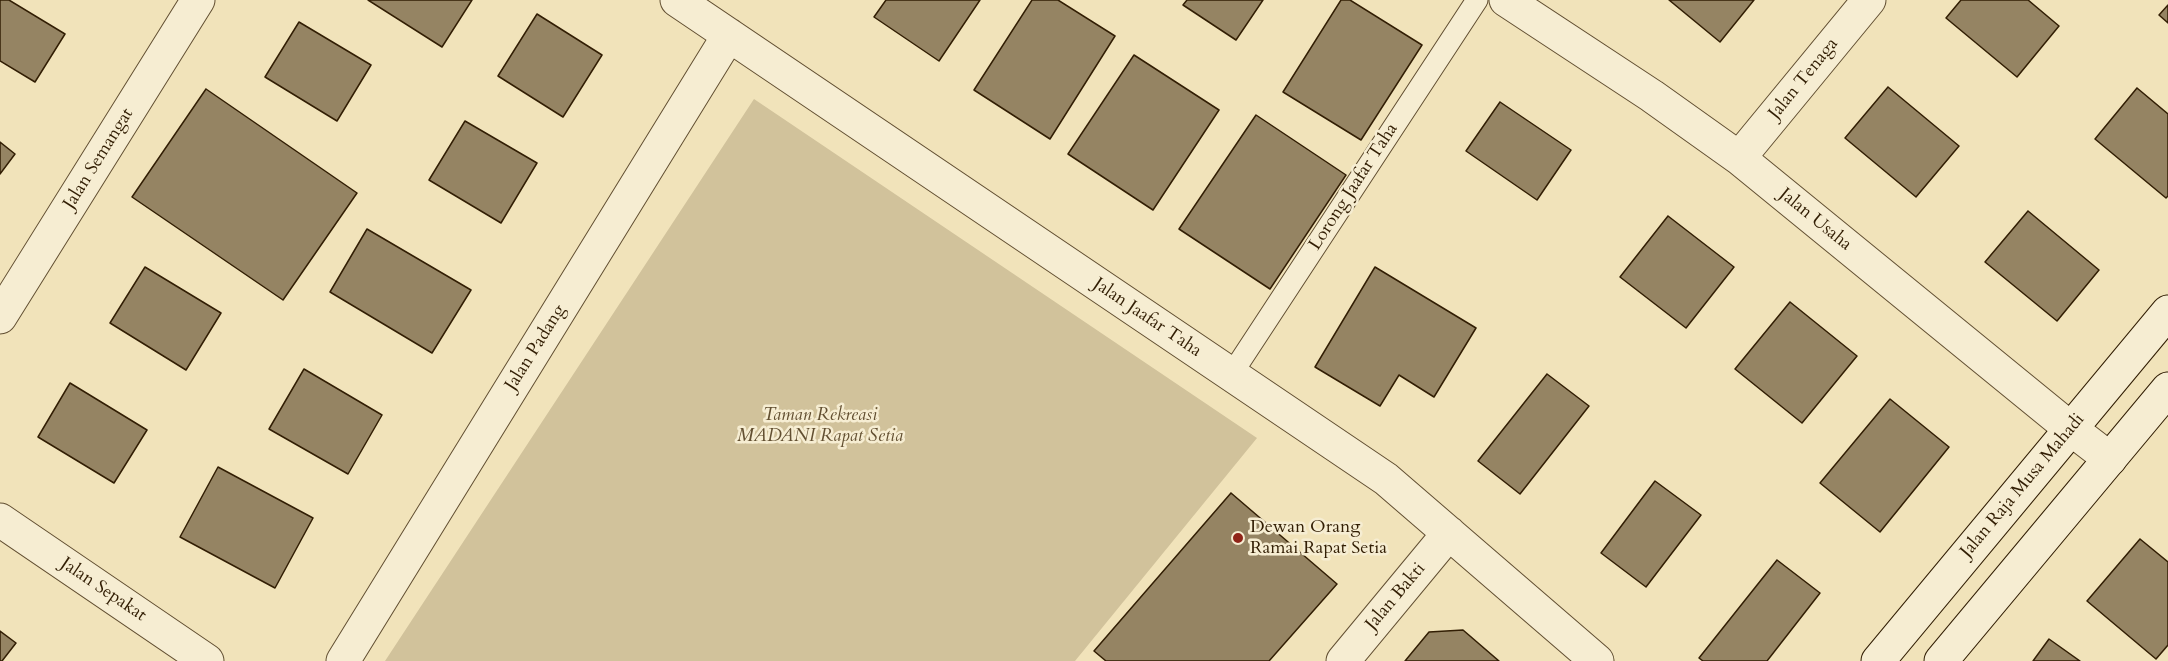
<!DOCTYPE html>
<html>
<head>
<meta charset="utf-8">
<style>
  body { margin:0 }
  canvas { display:block; background:#f1e3ba }
</style>
</head>
<body>
<canvas width="2168" height="661"></canvas>
<script>
const ctx = document.querySelector('canvas').getContext('2d');
ctx.lineJoin = 'round';
function paint(path, color) {
  ctx.fillStyle = color;
  ctx.fill(path, 'evenodd');
}
function toPath(rows) {
  const path = new Path2D();
  for (const r of rows) {
    path.moveTo(r[0], r[1]);
    for (let i = 2; i < r.length; i += 2) path.lineTo(r[i], r[i + 1]);
  }
  return path;
}
function stroke(path, color, width, dash) {
  ctx.strokeStyle = color;
  ctx.lineWidth = width;
  ctx.lineCap = dash ? 'butt' : 'round';
  ctx.setLineDash(dash || []);
  ctx.stroke(path);
}
function label(font, color, halo, rows, align = 'center') {
  ctx.font = font + ' Cardo,serif';
  ctx.lineWidth = 5;
  ctx.setLineDash([]);
  ctx.textBaseline = 'middle';
  ctx.strokeStyle = halo;
  ctx.fillStyle = color;
  for (const [text, x, y, turn = 0] of rows) {
    ctx.save();
    ctx.translate(x, y);
    ctx.rotate((+turn || 0) * Math.PI / 180);
    ctx.textAlign = isNaN(turn) ? turn : align;
    if (halo) ctx.strokeText(text, 0, 0);
    ctx.fillText(text, 0, 0);
    ctx.restore();
  }
}
const green = toPath([
  [754,99,1257,438,1075,661,385,661]
]);
const building = toPath([
  [0,0,9,0,65,34,35,82,0,61,0,0],
  [368,0,472,0,442,47,368,0],
  [886,0,980,0,939,61,874,17,886,0],
  [1032,0,1058,0,1115,36,1050,139,974,90,1032,0],
  [1187,0,1263,0,1236,40,1183,5,1187,0],
  [1341,0,1350,0,1422,45,1361,140,1283,92,1341,0],
  [1669,0,1754,0,1720,42,1669,0],
  [1961,0,2028,0,2059,26,2017,77,1946,18,1961,0],
  [2168,5,2168,23,2159,15,2168,5],
  [537,14,602,55,563,117,498,76,537,14],
  [299,22,371,65,337,121,265,77,299,22],
  [1134,55,1219,110,1153,210,1068,154,1134,55],
  [1888,87,1959,146,1916,197,1845,138,1888,87],
  [2137,88,2168,114,2168,196,2166,198,2095,139,2137,88],
  [206,89,357,193,283,300,132,197,206,89],
  [1500,102,1571,150,1537,200,1466,151,1500,102],
  [1256,115,1346,175,1270,289,1179,229,1256,115],
  [465,121,537,163,501,223,429,180,465,121],
  [0,142,15,154,0,174,0,142],
  [2028,211,2099,270,2057,321,1985,262,2028,211],
  [1668,216,1734,267,1686,328,1620,277,1668,216],
  [367,229,471,290,432,353,330,292,367,229],
  [145,267,221,313,186,370,110,323,145,267],
  [1375,267,1476,328,1434,397,1399,375,1380,406,1315,367,1375,267],
  [1790,302,1857,356,1802,423,1735,369,1790,302],
  [304,369,382,415,348,474,269,429,304,369],
  [1547,374,1589,406,1520,494,1478,461,1547,374],
  [70,383,147,430,114,483,38,437,70,383],
  [1890,399,1949,447,1880,532,1820,483,1890,399],
  [218,467,313,518,275,588,180,537,218,467],
  [1655,481,1701,515,1646,587,1601,553,1655,481],
  [1231,493,1337,584,1269,661,1106,661,1094,651,1231,493],
  [2140,539,2168,562,2168,645,2156,659,2087,601,2140,539],
  [1777,560,1820,593,1767,661,1703,661,1699,658,1777,560],
  [1463,630,1499,661,1405,661,1429,632,1463,630],
  [0,631,16,643,2,661,0,661,0,631],
  [2049,639,2080,661,2033,661,2049,639]
]);
const lane = toPath([
  [1231,375,1477,0]
]);
const street = toPath([
  [677,0,1386,479,1597,661],
  [1506,0,1652,96,1739,158,2071,429,2110,459],
  [1739,158,1869,0],
  [0,317,198,0],
  [0,520,207,661],
  [343,661,729,35],
  [1343,661,1449,533]
]);
const secondary = toPath([
  [1878,661,2168,312],
  [1941,661,2168,389]
]);
const markers = [
  [1238,538,6,"#8f2418"]
];
const streetNames = [
  ["Jalan Tenaga",1804,79,-51],
  ["Jalan Semangat",99,159,-58],
  ["Lorong Jaafar Taha",1354,187,-57],
  ["Jalan Usaha",1815,220,39],
  ["Jalan Jaafar Taha",1147,318,34],
  ["Jalan Padang",536,348,-58],
  ["Jalan Raja Musa Mahadi",2023,486,-50],
  ["Jalan Sepakat",103,590,34],
  ["Jalan Bakti",1396,597,-50]
];
const parkNames = [
  ["Taman Rekreasi",820,416],
  ["MADANI Rapat Setia",820,437]
];
const poiNames = [
  ["Dewan Orang",1250,528],
  ["Ramai Rapat Setia",1250,549]
];
paint(green, '#d1c29b');
paint(building, '#958463');
stroke(building, '#321e04', 1.5);
stroke(lane, '#624f32', 23);
stroke(street, '#624f32', 35);
stroke(secondary, '#321e04', 35);
stroke(lane, '#f6edd2', 21);
stroke(street, '#f6edd2', 33);
stroke(secondary, '#f6edd2', 33);
for (const [x, y, r, color] of markers) {
  const dot = new Path2D();
  dot.arc(x, y, r, 0, 2 * Math.PI);
  ctx.fillStyle = color;
  ctx.fill(dot);
  stroke(dot, '#f6edd2', 2);
}
label('18px', '#321e04', '#f6edd2', streetNames);
label('italic 18px', '#624f31', '#f6edd2', parkNames);
label('18px', '#321e04', '#f6edd2', poiNames, 'left');
</script>
</body>
</html>
